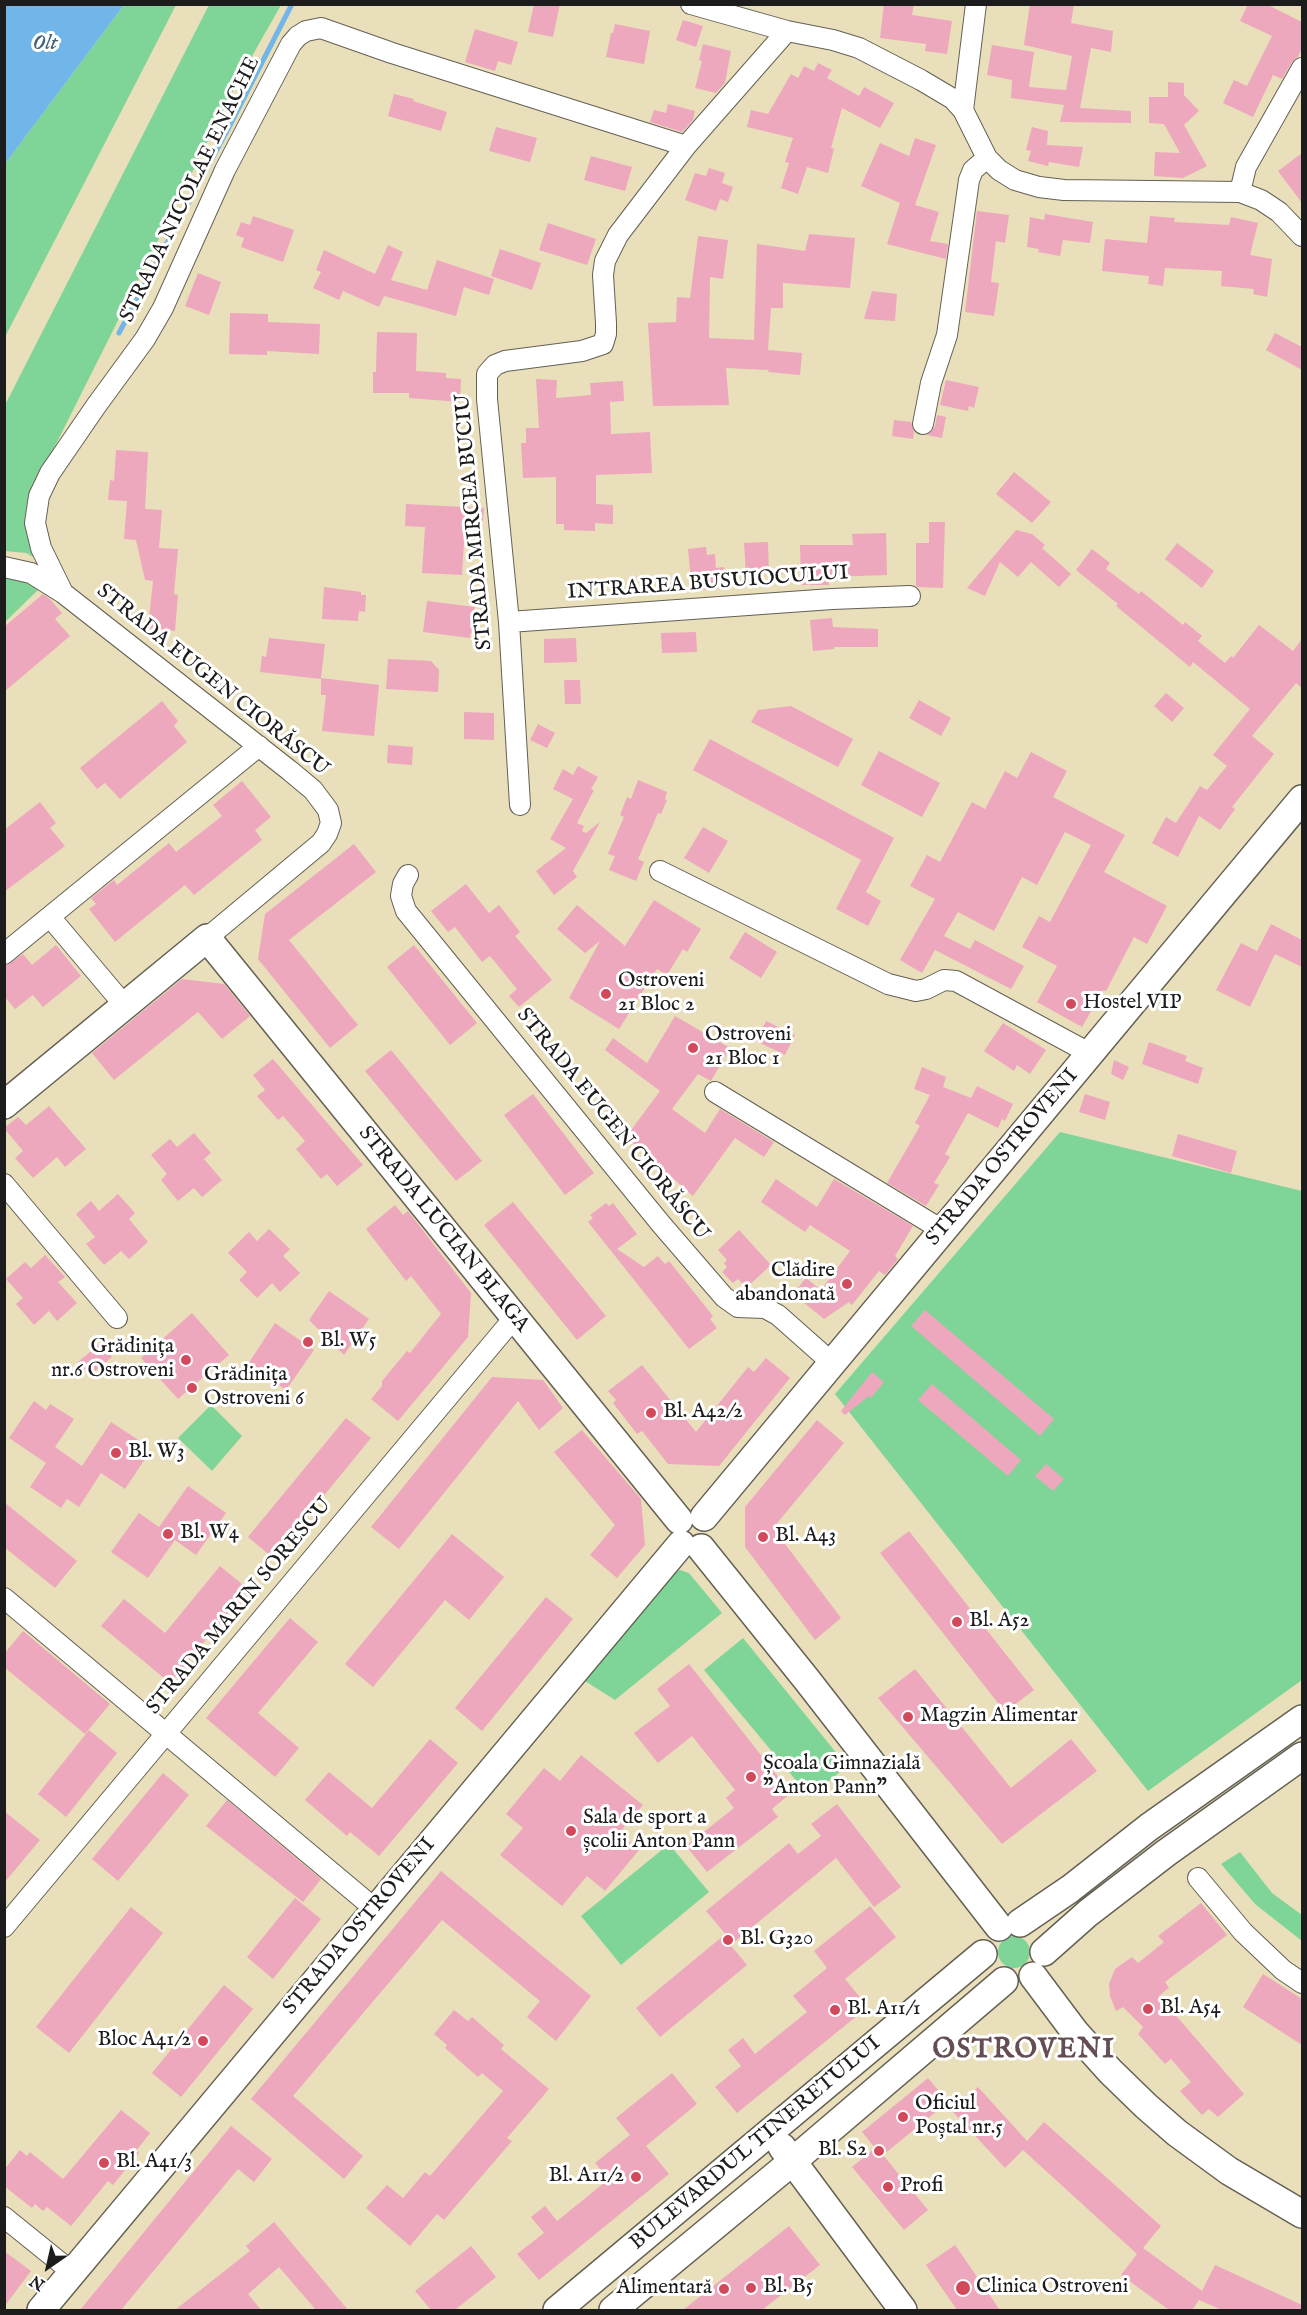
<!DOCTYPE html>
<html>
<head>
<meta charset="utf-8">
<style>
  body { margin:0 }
  #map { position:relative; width:1307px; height:2315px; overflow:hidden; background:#e9dfbb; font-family:"IM FELL English",serif }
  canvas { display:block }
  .frame { position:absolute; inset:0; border:6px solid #1c1c1c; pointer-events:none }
  .north { position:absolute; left:18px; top:2237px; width:60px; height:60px; -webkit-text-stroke:4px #fff; paint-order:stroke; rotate:214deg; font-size:16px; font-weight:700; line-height:24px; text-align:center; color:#1c1c1c }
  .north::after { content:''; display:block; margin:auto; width:21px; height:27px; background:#1c1c1c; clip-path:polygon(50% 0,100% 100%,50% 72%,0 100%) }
</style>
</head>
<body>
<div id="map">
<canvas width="1307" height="2315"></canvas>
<div class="frame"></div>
<div class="north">N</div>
</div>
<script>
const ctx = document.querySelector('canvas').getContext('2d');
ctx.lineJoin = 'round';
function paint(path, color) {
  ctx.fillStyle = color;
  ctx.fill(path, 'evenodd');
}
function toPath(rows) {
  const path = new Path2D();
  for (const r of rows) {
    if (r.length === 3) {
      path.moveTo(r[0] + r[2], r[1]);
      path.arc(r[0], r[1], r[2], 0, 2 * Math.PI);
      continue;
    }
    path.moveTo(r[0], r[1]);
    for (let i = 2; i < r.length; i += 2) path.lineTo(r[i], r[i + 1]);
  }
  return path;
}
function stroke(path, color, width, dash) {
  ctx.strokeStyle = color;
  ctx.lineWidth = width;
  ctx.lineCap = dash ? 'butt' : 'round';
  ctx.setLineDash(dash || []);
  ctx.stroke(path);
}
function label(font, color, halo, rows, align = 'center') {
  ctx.font = font + ' "IM FELL English",serif';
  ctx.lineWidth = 6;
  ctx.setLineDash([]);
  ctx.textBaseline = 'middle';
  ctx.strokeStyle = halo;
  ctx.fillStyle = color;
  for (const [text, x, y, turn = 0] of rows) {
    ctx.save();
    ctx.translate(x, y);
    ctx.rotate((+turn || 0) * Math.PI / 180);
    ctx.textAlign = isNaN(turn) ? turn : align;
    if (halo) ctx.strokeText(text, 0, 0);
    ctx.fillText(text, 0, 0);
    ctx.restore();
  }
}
const green = toPath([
  [124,5,176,5,5,337,5,164],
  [209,5,281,5,239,79,36,484,41,561,26,553,5,551,4,407],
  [5,575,26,582,38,590,5,622],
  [1060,1132,1302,1191,1302,1680,1148,1791,835,1394],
  [211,1405,242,1436,212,1471,178,1438],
  [680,1570,689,1573,722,1613,615,1700,585,1681,674,1572],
  [743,1638,847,1766,810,1797,704,1670],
  [669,1844,709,1892,621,1965,581,1916],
  [1240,1852,1272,1893,1302,1915,1302,1941,1255,1904,1221,1864],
  [1014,1952,16]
]);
const water = toPath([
  [5,4,124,5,5,164,4,5]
]);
const stream = toPath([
  [119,333,229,127,292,4]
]);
const building = toPath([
  [534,4,560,4,553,37,528,32],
  [884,4,914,4,912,15,952,21,947,54,925,51,926,44,880,38],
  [1030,4,1074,4,1071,23,1113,31,1111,52,1091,48,1080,108,1131,111,1131,123,1060,122,1064,105,1011,98,1012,80,987,75,992,45,1034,52,1029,87,1066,90,1072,56,1024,45],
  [1248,4,1266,4,1302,22,1302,48,1298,57,1292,62,1282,79,1273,75,1253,117,1223,103,1234,80,1247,86,1272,36,1240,21],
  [683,20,703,26,696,47,676,40],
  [615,24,650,31,644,64,606,57,611,33,613,33],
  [475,29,518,42,511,65,498,61,495,71,465,62],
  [703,44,731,51,725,83,716,93,695,88,702,61,699,60],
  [818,63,832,70,827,78,859,96,864,87,894,103,880,128,842,108,831,148,834,149,828,173,807,167,798,194,781,188,789,163,785,162,793,138,747,127,751,110,768,114,791,74,798,78,804,66,814,71],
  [1168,82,1184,83,1184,95,1199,111,1184,125,1207,166,1183,178,1154,176,1155,152,1180,153,1164,124,1149,123,1149,97,1168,97],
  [394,94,414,99,413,101,447,112,441,131,388,116],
  [668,104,695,111,693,120,682,132,650,122,654,110,666,113],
  [496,127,537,138,530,162,489,151],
  [1032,127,1048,131,1047,145,1083,147,1079,167,1049,162,1048,166,1028,161,1031,151,1026,150],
  [915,138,936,145,915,205,939,212,930,241,948,244,946,259,887,244,900,203,861,186,880,143,909,156],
  [1302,153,1302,203,1278,171],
  [591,156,632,167,625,191,584,180],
  [709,168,725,173,722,183,733,187,728,202,720,199,716,211,685,200,695,173,706,176],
  [977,211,1009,215,1005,243,996,241,991,282,999,283,994,316,965,312],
  [1045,214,1093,222,1090,243,1063,240,1060,256,1038,252,1039,249,1027,247,1030,217,1044,220],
  [253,216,294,230,283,262,241,247,244,238,236,235,241,222,250,225],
  [1150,216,1175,218,1174,222,1229,225,1231,217,1258,223,1250,255,1272,259,1267,297,1253,294,1254,289,1221,286,1222,271,1165,268,1163,286,1148,284,1149,276,1102,271,1105,239,1147,243],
  [548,223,596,239,587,265,539,250],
  [809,234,855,238,850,288,783,283,783,308,771,308,768,350,802,353,800,375,768,372,769,370,726,368,729,405,653,406,648,323,676,322,677,297,690,298,698,236,728,240,723,279,710,277,709,338,754,340,757,244,805,251],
  [388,245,403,252,391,280,427,290,437,260,494,279,489,295,464,287,456,316,384,296,379,307,343,291,339,300,313,288,321,272,316,270,324,250,375,274],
  [500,249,541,263,532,290,491,276],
  [198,273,221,282,209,315,185,306],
  [872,291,897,294,895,321,864,319],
  [230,313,268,314,268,322,320,324,319,354,267,351,267,355,229,354],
  [377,332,417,333,416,371,446,373,446,378,461,379,460,402,409,398,409,393,373,393,373,372,376,372],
  [1275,333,1302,347,1302,370,1266,350],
  [536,379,557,380,556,398,591,395,590,383,623,381,624,401,610,402,611,434,650,432,652,473,596,475,596,504,613,505,613,524,595,523,595,531,564,530,564,524,556,524,556,477,523,478,521,443,526,443,526,428,539,428],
  [946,380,979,387,974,408,969,406,968,411,940,405],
  [937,415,946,417,942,438,927,435,935,427],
  [894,420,911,422,914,432,913,439,892,436],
  [116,450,148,452,145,509,162,510,159,548,178,549,174,594,178,595,175,631,148,628,153,581,145,580,136,540,124,539,127,501,108,500,110,480,114,481],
  [1014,472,1051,502,1032,523,996,494],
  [406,504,484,508,482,529,465,528,462,575,422,573,425,527,405,526],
  [929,522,945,522,943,588,918,587,916,586,916,543,929,543],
  [1016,530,1032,534,1045,545,1042,548,1071,574,1059,587,1031,562,1018,577,1000,562,985,596,967,588],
  [886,533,887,575,829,577,829,585,801,585,800,545,853,545,852,534],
  [768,542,769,574,746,575,744,543],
  [1177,543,1214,571,1202,588,1165,559],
  [706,547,707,555,715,554,716,568,724,567,726,588,692,591,688,549],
  [1092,549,1110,563,1106,569,1139,594,1141,591,1183,625,1185,622,1202,636,1198,641,1225,663,1231,656,1233,658,1259,625,1293,651,1302,639,1302,688,1296,683,1252,736,1274,754,1232,807,1235,809,1220,830,1199,816,1178,857,1152,843,1166,817,1176,823,1200,786,1207,790,1227,766,1213,755,1250,709,1193,662,1190,667,1116,606,1118,604,1076,570],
  [324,587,361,592,361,595,366,595,365,612,359,611,358,621,322,619],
  [43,594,50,599,62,613,55,619,70,636,4,692,4,627],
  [427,601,475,607,473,616,479,617,476,634,470,633,470,638,423,632],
  [832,618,833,627,878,629,878,647,834,647,834,649,813,651,810,620],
  [696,632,697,652,662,653,661,633],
  [269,638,325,644,321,678,379,685,374,736,322,731,326,695,321,695,321,679,260,672,262,656,266,657],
  [576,638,577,662,544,663,544,639],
  [388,659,431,661,439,670,438,692,386,689],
  [564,680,580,680,581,704,565,704],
  [1166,693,1184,708,1172,722,1154,706],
  [919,700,951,718,941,736,909,718],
  [162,701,178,721,174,726,187,742,120,799,105,783,97,789,80,768],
  [791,706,853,739,838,767,751,722,758,710],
  [464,712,494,713,494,740,464,739],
  [538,724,555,733,547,748,530,740],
  [710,739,894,838,866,892,881,901,868,926,836,909,861,860,693,770],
  [388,745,413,747,412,765,387,763],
  [879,751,940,783,922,817,861,785],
  [1031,752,1067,771,1053,797,1125,835,1104,872,1167,906,1147,944,1134,937,1106,991,1103,990,1082,1027,1037,1002,1057,966,1022,947,1039,916,1050,922,1091,845,1065,832,1037,885,1022,877,994,931,958,912,944,936,970,949,975,940,1024,966,1011,989,935,950,922,973,900,960,935,899,910,886,927,855,940,862,972,802,985,809,1005,771,1017,778],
  [578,766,598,777,591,789,594,790,577,823,584,826,582,831,586,833,600,822,573,871,577,877,554,895,536,871,566,848,550,839,573,799,553,789,563,769,573,775],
  [638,780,667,792,665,799,667,800,661,814,658,813,638,859,644,862,636,881,609,870,615,856,608,854,624,817,620,815,627,797,631,799],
  [242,781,271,817,255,830,262,840,194,895,185,885,115,942,89,909,96,904,91,898,114,880,117,885,169,843,176,852,222,816,213,805],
  [40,802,56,823,50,828,65,846,4,892,4,830],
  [703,827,728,841,709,873,684,858],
  [354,844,376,872,289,940,358,1025,330,1048,258,959,265,914],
  [466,884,489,913,499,905,520,932,515,936,552,980,519,1007,509,996,517,989,490,956,482,962,455,927,448,932,431,911],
  [654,900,701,929,687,952,683,949,667,975,657,969,619,1029,569,998,600,941,585,953,557,929,577,905,625,946],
  [1271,924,1302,940,1302,967,1275,954,1250,1007,1216,990,1241,943,1257,951],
  [745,932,777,952,761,978,729,958],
  [56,945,81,976,43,1007,33,995,15,1009,4,996,4,967,23,954,32,965],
  [414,945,477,1023,450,1045,387,967],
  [182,979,224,984,250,1016,222,1039,198,1012,114,1080,92,1053],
  [675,1016,730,1048,711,1081,698,1074,672,1109,705,1133,720,1109,774,1142,764,1157,735,1138,693,1196,626,1137,660,1091,605,1050,613,1038,647,1063],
  [766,1021,795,1035,785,1055,756,1041],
  [1003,1023,1046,1050,1030,1074,1017,1065,1014,1071,984,1051],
  [1149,1042,1187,1056,1185,1061,1203,1068,1198,1084,1142,1064],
  [391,1050,482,1161,456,1181,365,1071],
  [273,1059,363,1165,337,1186,327,1174,321,1179,296,1149,305,1141,283,1116,278,1120,257,1096,265,1090,253,1075],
  [1114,1060,1129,1067,1123,1080,1111,1074],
  [922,1067,946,1077,943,1087,971,1098,977,1086,1013,1104,1005,1121,1002,1119,998,1128,968,1113,945,1154,950,1157,934,1183,939,1185,926,1206,887,1183,920,1126,915,1123,930,1095,914,1089],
  [533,1094,594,1173,565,1195,504,1115],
  [1085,1094,1110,1102,1105,1120,1079,1112],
  [49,1106,86,1149,65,1167,57,1157,33,1178,15,1158,23,1151,4,1128,18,1117,26,1125],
  [194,1133,211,1153,204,1159,222,1180,202,1197,194,1188,178,1201,161,1180,167,1174,151,1155,170,1139,177,1147],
  [1178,1134,1237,1151,1231,1173,1172,1156],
  [776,1179,817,1207,834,1179,913,1226,895,1256,898,1259,885,1275,879,1271,852,1305,849,1302,824,1319,793,1294,806,1278,821,1290,850,1251,810,1225,805,1232,761,1202],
  [118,1194,135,1213,129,1219,148,1242,129,1259,121,1251,104,1265,86,1244,95,1237,76,1214,91,1201,99,1211],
  [513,1202,606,1316,577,1340,484,1225],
  [606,1203,609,1206,613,1203,637,1234,617,1249,644,1267,658,1256,665,1264,669,1261,713,1316,710,1319,717,1328,689,1349,588,1222,593,1218,590,1215],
  [395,1205,403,1215,408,1211,471,1293,468,1337,398,1421,371,1399,382,1386,382,1381,407,1351,410,1353,441,1314,411,1276,406,1281,366,1229],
  [269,1229,290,1249,283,1256,300,1273,280,1292,272,1283,257,1298,239,1280,247,1272,228,1253,249,1232,257,1241],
  [739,1230,771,1265,746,1288,738,1279,733,1283,722,1272,727,1267,724,1263,727,1260,718,1250],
  [45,1255,65,1277,58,1282,77,1303,57,1321,49,1311,34,1325,16,1304,23,1298,6,1279,25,1262,31,1268],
  [329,1291,369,1319,344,1355,309,1320],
  [925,1310,1054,1419,1040,1436,911,1326],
  [192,1313,229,1355,178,1399,141,1358],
  [275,1323,314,1350,286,1390,248,1364],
  [101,1343,112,1357,89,1376,78,1362],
  [766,1358,790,1378,719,1466,668,1464,642,1431,637,1434,613,1403,616,1400,608,1391,642,1365,696,1432,748,1367,754,1372],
  [872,1372,884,1382,871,1398,869,1396,845,1415,841,1411],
  [492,1377,543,1380,563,1408,539,1430,518,1401,399,1549,371,1527],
  [932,1384,1021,1460,1008,1476,918,1400],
  [34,1401,46,1410,50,1404,74,1419,55,1447,82,1466,111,1422,143,1443,138,1450,147,1456,125,1489,101,1473,79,1507,67,1499,61,1508,30,1487,46,1463,9,1438],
  [346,1418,371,1438,273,1558,248,1537],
  [817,1420,844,1443,773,1528,841,1618,815,1640,745,1547,745,1507],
  [582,1430,641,1499,645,1545,617,1578,590,1555,615,1525,554,1452],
  [1046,1464,1064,1479,1053,1491,1035,1476],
  [188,1486,226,1513,196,1555,175,1540,148,1578,111,1552,139,1513,159,1527],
  [4,1502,77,1561,55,1588,4,1547],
  [909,1531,1034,1690,1005,1712,880,1553],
  [452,1534,504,1577,469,1620,445,1600,373,1687,345,1664],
  [220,1566,248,1589,170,1683,101,1626,124,1599,165,1633],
  [546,1597,573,1619,482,1731,455,1708],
  [290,1618,318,1642,258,1713,299,1748,275,1777,206,1718],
  [23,1631,110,1704,85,1734,4,1667,4,1654],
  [689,1664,791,1793,772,1809,778,1817,707,1872,686,1846,734,1808,726,1798,735,1790,692,1736,658,1763,634,1733,670,1706,657,1689],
  [915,1669,1011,1788,1071,1739,1097,1771,1002,1844,878,1698],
  [89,1730,117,1753,66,1817,38,1794],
  [430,1739,458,1763,379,1856,350,1832,347,1836,305,1800,329,1772,372,1808],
  [581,1755,643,1805,619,1833,639,1850,605,1891,587,1876,562,1906,500,1855,523,1828,506,1814,544,1768,560,1781],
  [163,1773,189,1795,118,1881,92,1859],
  [227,1800,321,1879,303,1902,206,1826],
  [837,1804,901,1887,874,1907,836,1858,733,1943,706,1911,789,1843,798,1854,821,1836,811,1824],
  [4,1811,40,1840,4,1883],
  [441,1871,591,1996,556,2041,527,2017,540,2001,442,1920,293,2096,363,2156,344,2179,251,2099],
  [295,1898,321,1919,273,1979,247,1957],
  [1201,1903,1227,1935,1165,1982,1169,1988,1159,1996,1244,2094,1218,2117,1209,2109,1202,2115,1180,2091,1191,2082,1171,2059,1165,2064,1138,2034,1143,2027,1123,2007,1116,2011,1110,1996,1109,1984,1115,1969,1132,1957,1138,1963,1164,1942,1158,1936],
  [870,1906,896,1937,845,1979,868,2007,737,2113,715,2087,741,2066,728,2050,743,2038,755,2054,807,2012,793,1996,827,1968,814,1951],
  [131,1907,163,1933,69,2053,36,2027],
  [723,1936,747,1965,660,2037,636,2008],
  [1263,1974,1302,1999,1302,2045,1243,2007],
  [224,1985,253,2009,181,2097,152,2073],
  [454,2010,468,2021,472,2017,504,2045,501,2049,549,2089,507,2138,512,2141,444,2220,437,2214,410,2246,366,2208,387,2185,403,2198,425,2172,430,2176,503,2091,482,2073,478,2077,445,2048,447,2045,434,2034],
  [672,2073,697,2104,646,2146,669,2174,539,2280,517,2254,544,2233,531,2217,545,2206,557,2221,609,2179,595,2163,630,2135,616,2118],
  [928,2078,948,2102,883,2155,928,2210,904,2230,852,2167,875,2148,862,2132],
  [978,2087,1027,2141,1044,2122,1161,2226,1143,2248,1202,2291,1215,2265,1302,2305,1302,2310,1222,2310,1199,2300,1192,2310,1169,2310,1121,2275,1137,2254,1023,2150,1005,2168,952,2111],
  [121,2110,150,2133,136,2151,139,2153,113,2185,108,2181,71,2226,47,2207,43,2211,35,2204,32,2208,4,2186,4,2170,20,2150,27,2156,30,2152,63,2179],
  [231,2126,272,2159,254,2182,238,2169,121,2310,80,2310],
  [274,2222,348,2310,316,2310,279,2267,248,2294,261,2310,175,2310,250,2251,246,2246],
  [789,2226,820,2265,762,2310,683,2310],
  [955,2245,1000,2310,957,2310,926,2265],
  [471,2246,496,2277,455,2310,431,2310,415,2291],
  [4,2251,31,2271,4,2307]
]);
const street = toPath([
  [691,4,787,31,833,40,859,48,921,80,953,99,963,110,987,158,999,170,1015,180,1039,187,1064,190,1240,192,1261,200,1279,212,1302,236],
  [963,110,976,4],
  [1240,192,1246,167,1302,68],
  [923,424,931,383,947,335,969,180,973,170,987,158],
  [4,567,31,573,63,593,289,770,313,790,328,810,331,823,327,834,321,843,207,938],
  [63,593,41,548,35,523,39,496,50,473,96,406,145,339,163,308,225,170,291,44,298,36,306,31,321,28,392,53,686,146],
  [509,622,832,599,910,596],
  [520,805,509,622,487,399,487,374,495,365,505,361,582,351,603,344,606,334,606,323,603,275,605,261,618,235,686,146,787,31],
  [660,871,888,984,916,991,926,989,944,980,956,981,1091,1054],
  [408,875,403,884,401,896,406,911,661,1224,724,1297,738,1307,765,1308,778,1315,831,1362],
  [50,917,125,1006],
  [4,954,259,746],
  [715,1092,942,1230],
  [4,1184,117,1318],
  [4,1598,375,1909],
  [1198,1878,1243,1932,1283,1970,1302,1983],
  [4,1927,514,1318],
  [4,2217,72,2272]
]);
const secondary = toPath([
  [4,1105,207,938,679,1520],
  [704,1517,1302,799],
  [701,1548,807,1680,999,1927],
  [1020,1923,1070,1889,1149,1827,1302,1719],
  [1044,1952,1088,1913,1166,1853,1302,1756],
  [1033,1976,1075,2032,1110,2071,1146,2106,1177,2133,1229,2171,1302,2214],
  [782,2147,903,2310],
  [41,2310,681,1544],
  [557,2310,983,1954],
  [613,2310,793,2161,1004,1981]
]);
const markers = [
  [606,994,6,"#d1495b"],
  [1071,1004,6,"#d1495b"],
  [693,1048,6,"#d1495b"],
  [847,1284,6,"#d1495b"],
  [308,1342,6,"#d1495b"],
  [186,1360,6,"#d1495b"],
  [192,1388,6,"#d1495b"],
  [651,1413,6,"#d1495b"],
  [116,1453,6,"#d1495b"],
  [168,1534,6,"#d1495b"],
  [763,1537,6,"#d1495b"],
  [957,1622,6,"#d1495b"],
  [908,1717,6,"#d1495b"],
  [751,1777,6,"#d1495b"],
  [571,1831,6,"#d1495b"],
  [728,1940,6,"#d1495b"],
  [1148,2009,6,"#d1495b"],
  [835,2010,6,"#d1495b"],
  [203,2041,6,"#d1495b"],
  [903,2117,6,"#d1495b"],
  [879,2151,6,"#d1495b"],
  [104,2163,6,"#d1495b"],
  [636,2177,6,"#d1495b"],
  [888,2187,6,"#d1495b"],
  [751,2288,6,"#d1495b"],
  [963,2288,8,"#d1495b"],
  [724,2289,6,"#d1495b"]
];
const streetNames = [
  ["STRADA NICOLAE ENACHE",191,190,-64],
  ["STRADA MIRCEA BUCIU",475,522,-95],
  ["INTRAREA BUSUIOCULUI",708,584,-4],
  ["STRADA EUGEN CIORĂSCU",212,681,39],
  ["STRADA EUGEN CIORĂSCU",612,1125,51],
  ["STRADA OSTROVENI",1003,1158,-50],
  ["STRADA LUCIAN BLAGA",443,1230,51],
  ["STRADA MARIN SORESCU",240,1607,-50],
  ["STRADA OSTROVENI",360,1927,-50],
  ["BULEVARDUL TINERETULUI",756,2144,-40]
];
const poiNames = [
  ["Ostroveni",618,982],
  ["21 Bloc 2",618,1006],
  ["Hostel VIP",1083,1004],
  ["Ostroveni",705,1036],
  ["21 Bloc 1",705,1060],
  ["Clădire",835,1272,"right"],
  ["abandonată",835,1296,"right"],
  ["Bl. W5",320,1342],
  ["Grădinița",174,1348,"right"],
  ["nr.6 Ostroveni",174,1372,"right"],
  ["Grădinița",204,1376],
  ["Ostroveni 6",204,1400],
  ["Bl. A42/2",663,1413],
  ["Bl. W3",128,1453],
  ["Bl. W4",180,1534],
  ["Bl. A43",775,1537],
  ["Bl. A52",969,1622],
  ["Magzin Alimentar",920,1717],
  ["Școala Gimnazială",763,1765],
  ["\"Anton Pann\"",763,1789],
  ["Sala de sport a",583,1819],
  ["școlii Anton Pann",583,1843],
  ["Bl. G320",740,1940],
  ["Bl. A54",1160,2009],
  ["Bl. A11/1",847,2010],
  ["Bloc A41/2",191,2041,"right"],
  ["Oficiul",915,2105],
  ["Poștal nr.5",915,2129],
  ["Bl. S2",867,2151,"right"],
  ["Bl. A41/3",116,2163],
  ["Bl. A11/2",624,2177,"right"],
  ["Profi",900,2187],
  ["Bl. B5",763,2288],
  ["Clinica Ostroveni",976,2288],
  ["Alimentară",712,2289,"right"]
];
const waterNames = [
  ["Olt",45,44]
];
const districtNames = [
  ["OSTROVENI",1024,2051]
];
paint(green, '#7fd598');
paint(water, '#71b6e8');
stroke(stream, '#71b6e8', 5);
paint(building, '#eda8bd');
stroke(street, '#646054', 22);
stroke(secondary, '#646054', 30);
stroke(street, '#fff', 20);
stroke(secondary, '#fff', 27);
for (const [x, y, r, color] of markers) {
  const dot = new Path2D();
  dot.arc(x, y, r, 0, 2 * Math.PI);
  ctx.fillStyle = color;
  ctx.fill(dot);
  stroke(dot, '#fff', 2);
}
label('21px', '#1c1c1c', '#fff', streetNames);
label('21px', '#1c1c1c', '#fff', poiNames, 'left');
label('italic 22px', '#426178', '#fff', waterNames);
ctx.letterSpacing = '1.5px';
label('bold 27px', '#654d54', '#fff', districtNames);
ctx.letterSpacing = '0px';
</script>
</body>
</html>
